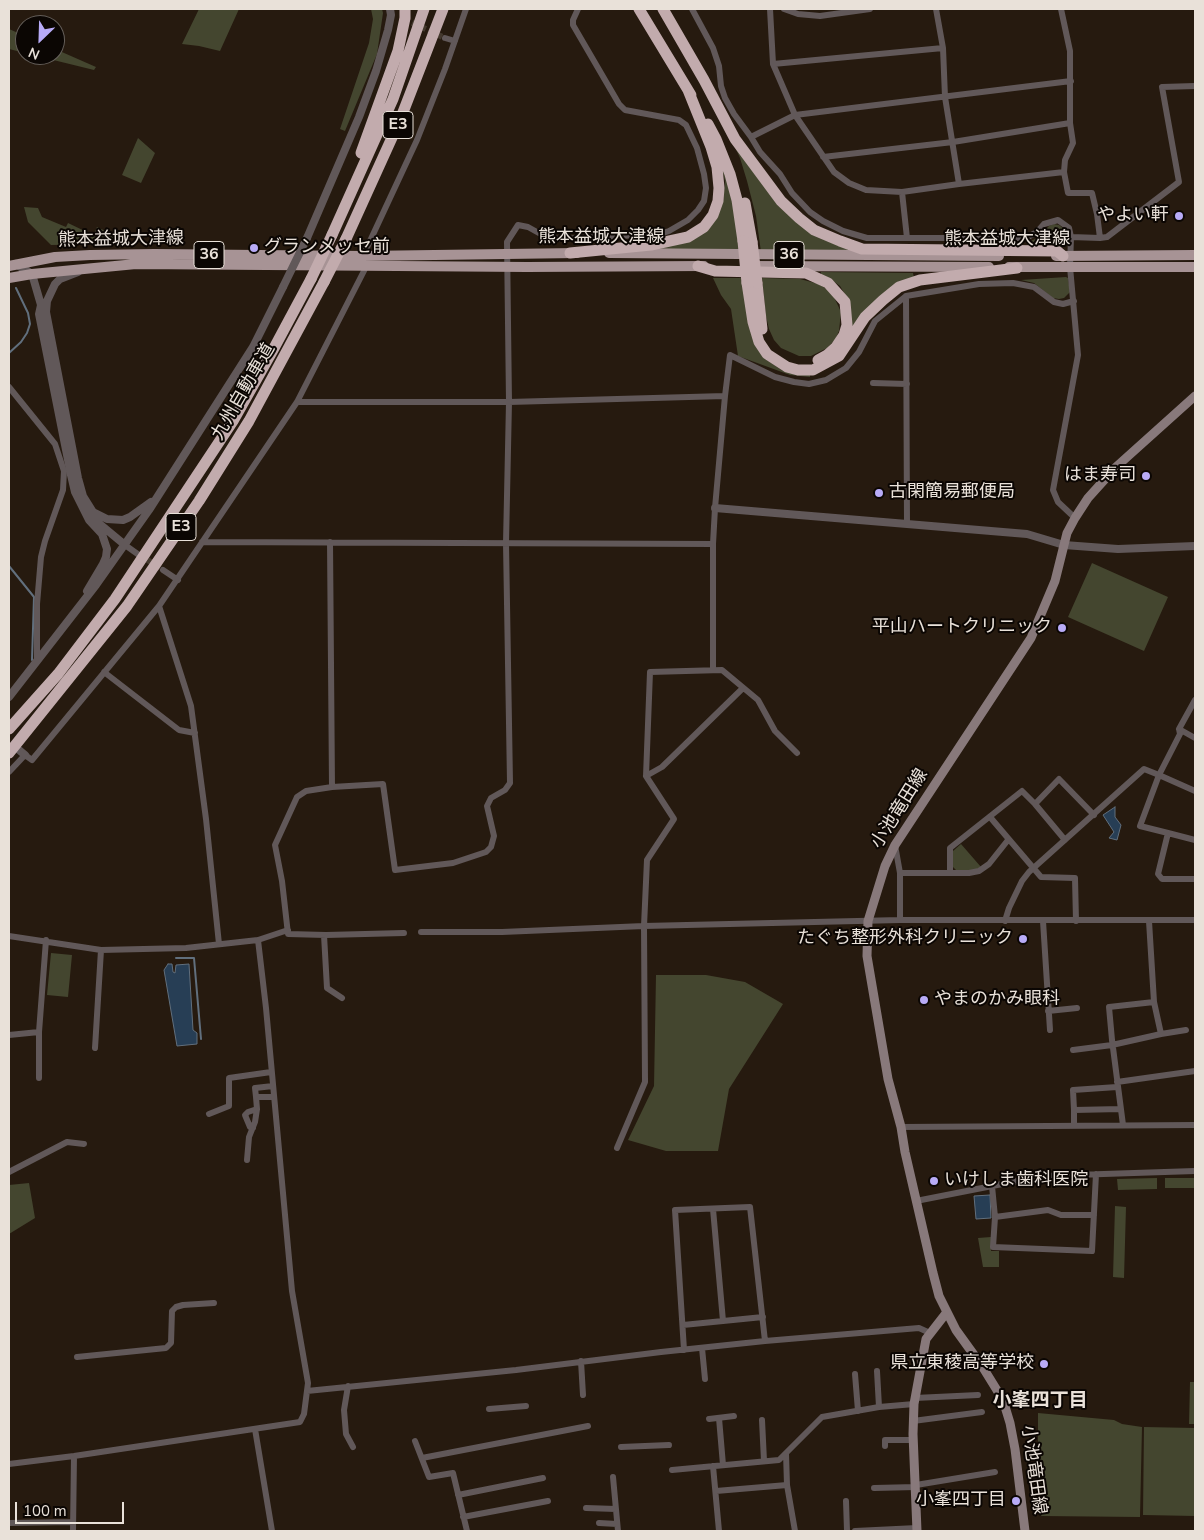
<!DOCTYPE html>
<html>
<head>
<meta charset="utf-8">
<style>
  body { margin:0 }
  #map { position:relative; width:1204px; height:1540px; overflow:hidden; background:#261a0f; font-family:"Nunito Sans",sans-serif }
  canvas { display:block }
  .frame { position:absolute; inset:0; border:10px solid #e9e1d9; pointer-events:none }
  .north { position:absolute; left:15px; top:15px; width:50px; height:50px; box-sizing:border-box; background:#0b0603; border:1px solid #645e59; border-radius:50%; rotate:204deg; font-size:14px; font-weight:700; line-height:20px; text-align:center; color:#e9e1d9 }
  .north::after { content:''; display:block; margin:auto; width:18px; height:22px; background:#b8abf7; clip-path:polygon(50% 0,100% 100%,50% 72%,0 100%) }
  .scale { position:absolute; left:15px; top:1502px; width:109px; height:22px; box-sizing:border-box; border:2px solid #e9e1d9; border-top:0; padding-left:6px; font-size:15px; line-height:18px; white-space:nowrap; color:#e9e1d9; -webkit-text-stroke:4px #0b0603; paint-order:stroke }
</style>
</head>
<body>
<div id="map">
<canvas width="1204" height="1540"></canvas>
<div class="frame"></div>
<div class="north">N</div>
<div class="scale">100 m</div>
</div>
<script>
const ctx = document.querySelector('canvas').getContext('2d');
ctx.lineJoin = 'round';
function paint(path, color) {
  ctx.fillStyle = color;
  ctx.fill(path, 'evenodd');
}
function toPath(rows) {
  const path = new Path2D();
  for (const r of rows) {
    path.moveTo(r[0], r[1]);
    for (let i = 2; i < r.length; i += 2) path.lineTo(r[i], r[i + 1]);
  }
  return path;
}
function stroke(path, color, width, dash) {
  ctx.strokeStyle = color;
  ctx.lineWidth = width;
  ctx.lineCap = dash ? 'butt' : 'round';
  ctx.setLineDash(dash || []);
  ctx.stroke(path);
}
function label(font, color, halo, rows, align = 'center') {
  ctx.font = font + ' "Nunito Sans","Noto Sans JP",sans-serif';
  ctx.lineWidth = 4;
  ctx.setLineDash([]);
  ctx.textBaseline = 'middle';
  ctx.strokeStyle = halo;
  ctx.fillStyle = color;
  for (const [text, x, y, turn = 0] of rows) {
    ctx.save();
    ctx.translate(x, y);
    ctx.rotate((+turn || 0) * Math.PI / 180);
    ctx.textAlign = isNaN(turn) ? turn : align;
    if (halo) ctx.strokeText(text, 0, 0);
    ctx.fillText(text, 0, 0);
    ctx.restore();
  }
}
const green = toPath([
  [199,9,239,9,220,51,199,46,182,44],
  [371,9,382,9,383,13,377,54,345,131,340,129,369,43,373,19],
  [9,29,25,36,25,53,9,49],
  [55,49,96,67,94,70,33,55,55,55],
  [726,128,776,198,856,252,761,252,756,216,747,181,740,158],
  [138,138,155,153,141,183,122,175],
  [721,165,728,175,743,252,650,250,691,238,723,201,725,181],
  [24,207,38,208,42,217,66,227,68,223,93,235,97,227,125,240,125,244,51,245,28,222],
  [1054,224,1059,225,1065,230,1068,234,1067,242,1029,242,1037,238,1049,226],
  [821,272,913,273,914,278,847,341,846,296,840,286,829,278,821,275],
  [1066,277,1068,278,1070,292,1064,298,1059,299,1053,298,1034,283,1021,280],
  [713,278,744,278,764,358,783,371,810,375,810,377,790,375,738,356,731,309,721,295],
  [762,278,800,279,819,284,828,290,834,297,841,312,839,331,835,340,827,348,811,356,799,356,781,348,774,340,769,329,766,316],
  [1092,563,1168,597,1144,651,1068,617],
  [961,844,981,867,973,871,956,870,952,866,953,851],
  [51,953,72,955,68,997,47,995],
  [656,975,706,975,745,982,783,1004,729,1089,718,1151,666,1151,628,1140,654,1086],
  [1157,1178,1157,1189,1118,1190,1117,1179],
  [1165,1178,1195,1178,1195,1188,1165,1188],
  [29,1183,35,1218,9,1234,9,1185],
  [1115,1206,1126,1207,1124,1278,1113,1277],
  [991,1237,991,1251,999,1251,999,1267,983,1267,978,1238],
  [1190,1382,1195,1382,1195,1424,1189,1424],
  [1038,1413,1114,1420,1122,1424,1142,1427,1140,1517,1041,1516,1038,1510],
  [1144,1427,1195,1428,1195,1516,1143,1515]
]);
const water = toPath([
  [1115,807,1115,817,1121,825,1117,840,1109,838,1114,832,1103,815,1115,807],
  [168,964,172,964,173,972,175,973,176,965,189,964,193,1030,197,1033,197,1044,177,1046,164,970,168,964],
  [990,1195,991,1218,976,1219,974,1196,990,1195]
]);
const stream = toPath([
  [9,353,21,342,27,333,30,324,28,313,16,288],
  [9,566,34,597,32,660],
  [176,958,194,958,201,1039]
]);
const minorTunnel = toPath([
  [404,19,445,38],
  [140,555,163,570]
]);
const minor = toPath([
  [692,9,713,48,719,66,721,86,725,98,734,114,751,137,760,152,780,174,792,193,810,212,823,221,843,231,867,238,1026,238,1037,232,1044,224,1058,220,1069,228,1071,237,1100,238,1107,237,1179,182,1162,87,1195,86],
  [770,9,773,64,795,115,834,172,849,183,866,190,902,192,959,184,1064,172],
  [784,9,798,14,820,16,870,9],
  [936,9,943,48,945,97,959,184],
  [1061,9,1070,51,1070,123,1073,143,1065,160,1064,172,1068,193,1092,193,1097,214,1100,238],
  [445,38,455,41],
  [773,64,943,48],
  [751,137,795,115,1071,81],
  [823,157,953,142,1070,123],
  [902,192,907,238],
  [1071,237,1070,267,1078,355,1053,490,1058,502,1075,518],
  [363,256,417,140,445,69,466,9],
  [906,296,907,524],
  [873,383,907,384],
  [9,387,55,444,64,471,63,490,45,541,41,557,37,604,37,661],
  [297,402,509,402,725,396],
  [202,542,713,544],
  [330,542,332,787],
  [125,545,139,555],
  [163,570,178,580],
  [159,606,191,706,206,819,219,944],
  [713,670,713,544,715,508,725,396,730,355,775,377,794,382,809,384,826,380,846,368,859,352,875,321,906,296,979,284,1013,283,1034,287,1054,302,1063,304,1074,301],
  [104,672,179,730,195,733],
  [1179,729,1195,738],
  [9,772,25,755,32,760,159,606,297,402,367,265],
  [646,776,662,767,743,688],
  [1195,791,1159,775,1140,826,1168,833,1158,874,1162,879,1195,879],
  [1035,804,1065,840],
  [990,817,1041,877,1075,878,1076,921],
  [1168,833,1195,840],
  [895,845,900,873,900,920],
  [900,873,950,873,950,848,1022,791,1035,804,1059,779,1094,815],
  [950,873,969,873,979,871,989,864,1008,840],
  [1005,921,1009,908,1022,881,1029,872,1144,769,1159,775,1180,734,1179,729,1195,700],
  [1043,921,1050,1030],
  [421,932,502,932,644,926,900,920,1195,920],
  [404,933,326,935,288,934,282,881,275,845,297,797,306,791,332,787,383,784,395,870,453,863,486,852,491,847,494,836,487,806,491,798,505,790,510,783,506,543,509,402,507,242,518,225,528,227,546,237,559,239,660,234,669,231,688,220,698,210,704,201,706,188,704,174,697,148,686,125,679,120,625,110,619,104,573,25,573,20,578,9],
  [324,935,327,988,342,998],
  [9,936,101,950,186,948,258,940,288,930],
  [1048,1011,1077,1008],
  [1161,1034,1186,1030],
  [9,1035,39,1032],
  [95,1048,101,950],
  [1073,1050,1112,1045,1161,1034,1154,1002],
  [39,1078,39,1032,46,940],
  [1117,1082,1195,1071],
  [273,1086,255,1088,256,1097,273,1097],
  [1074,1110,1073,1090,1117,1087],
  [209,1114,229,1106,229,1078,271,1072],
  [1074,1125,1074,1110,1121,1109],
  [1123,1125,1112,1040,1109,1007,1154,1002,1149,921],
  [901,1127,1195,1125],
  [253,1128,250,1127,245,1115,248,1112,257,1109],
  [617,1148,645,1082,644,926,647,860,674,819,646,776,650,672,722,670,758,700,775,731,797,753],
  [247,1160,249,1137,255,1122,257,1109,256,1097],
  [9,1172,67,1142,84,1144],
  [992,1186,995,1217,993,1247,1092,1251,1096,1174],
  [916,1201,1043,1176,1195,1171],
  [713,1209,723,1321],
  [995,1217,1048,1210,1061,1215,1094,1215],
  [683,1325,763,1317],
  [702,1348,705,1379],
  [684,1350,675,1210,750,1207,765,1341],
  [77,1357,166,1348,171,1343,172,1311,176,1307,183,1305,214,1303],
  [581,1361,583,1395],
  [877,1371,879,1407],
  [855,1374,858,1411],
  [348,1386,344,1410,346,1434,353,1447],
  [307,1391,516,1370,661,1352,765,1341,919,1328,930,1333],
  [915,1398,978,1395],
  [489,1409,526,1406],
  [719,1418,723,1465],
  [709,1419,734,1416],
  [762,1420,764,1461],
  [913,1421,982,1412],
  [255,1429,272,1531],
  [415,1441,429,1477,453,1473,467,1531],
  [885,1446,885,1440,914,1440],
  [621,1447,669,1445],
  [422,1458,588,1426],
  [9,1464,74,1456,300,1422,304,1414,308,1383,292,1291,266,1008,258,940],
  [713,1466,719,1531],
  [672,1470,779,1460,786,1453],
  [613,1477,618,1531],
  [916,1485,995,1472],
  [874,1488,916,1487],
  [716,1491,787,1485],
  [458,1495,543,1478],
  [846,1501,847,1531],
  [586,1508,616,1509],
  [463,1517,548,1501],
  [9,1523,72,1522],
  [599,1523,617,1524],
  [73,1531,74,1456],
  [795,1531,787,1485,786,1453,822,1417,879,1407,914,1404],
  [855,1531,917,1528]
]);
const tertiary = toPath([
  [307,238,359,117,376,71,388,30,391,15,390,9],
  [16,264,32,274,41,305,43,309],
  [78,272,60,279,55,284,47,301,46,312,78,478,83,496,93,512,94,519],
  [41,305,39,314,71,475,75,492,89,520,102,534,107,549,106,557,103,564,87,591],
  [715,508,1027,534,1064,545,1118,549,1195,546],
  [93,512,107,519,123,520,130,517,151,502],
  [90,516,125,545],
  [9,697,96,585,149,510,253,347,283,287],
  [19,750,25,755]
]);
const secondary = toPath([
  [917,1531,913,1434,914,1404,926,1339,947,1312],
  [1025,1531,1015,1449,1010,1423,1003,1400,982,1366,956,1330,939,1296,933,1273,905,1152,901,1127,888,1079,867,956,868,921,885,866,895,845,1031,638,1055,581,1067,533,1075,518,1088,498,1116,467,1195,396]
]);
const primary = toPath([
  [609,253,999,256],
  [1056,256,1195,255],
  [9,266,55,257,90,255,154,254,363,256,577,253],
  [749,266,989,267],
  [1009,267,1195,267],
  [9,278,32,274,136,264,527,267,704,266]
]);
const motorway = toPath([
  [639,9,691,95],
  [663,9,704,80,735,139,781,201,799,218,814,230,840,241,862,249,1057,251,1063,256],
  [708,124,716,139,730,174,737,200,743,241],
  [361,153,398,51,405,18,405,9],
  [745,203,752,242],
  [332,235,393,99,424,9],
  [346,239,400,120,443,9],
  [570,253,651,245,688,237,704,227,713,215,718,201,719,188,717,167,711,147,688,90],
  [698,266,715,271,806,273,828,283,845,302,847,325,844,335,836,347,827,355,818,360],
  [747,283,753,322,759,342,767,354,787,367,798,370,813,370,839,356,865,317,883,300,899,287,920,280,1017,268],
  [757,283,762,329],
  [9,729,58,674,115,599,233,421,273,350,311,279],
  [9,753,127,606,199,501,249,421,324,282]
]);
const tertiaryBridge = toPath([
  [283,287,307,238]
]);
const motorwayBridge = toPath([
  [743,241,747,283],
  [752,242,757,283],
  [311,279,332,235],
  [324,282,346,239]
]);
const markers = [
  [1179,216,5,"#b8abf7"],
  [254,248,5,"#b8abf7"],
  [1146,476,5,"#b8abf7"],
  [879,493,5,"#b8abf7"],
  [1062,628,5,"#b8abf7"],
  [1023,939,5,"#b8abf7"],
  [924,1000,5,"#b8abf7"],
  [934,1181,5,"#b8abf7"],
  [1044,1364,5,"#b8abf7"],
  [1016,1501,5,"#b8abf7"]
];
const shields = [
  [398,125,30],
  [209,255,30],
  [789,255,30],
  [181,527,30]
];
const shieldNames = [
  ["E3",398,125],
  ["36",209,255],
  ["36",789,255],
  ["E3",181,527]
];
const poiNames = [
  ["やよい軒",1169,216],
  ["グランメッセ前",264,248,"left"],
  ["はま寿司",1136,476],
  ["古閑簡易郵便局",889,493,"left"],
  ["平山ハートクリニック",1052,628],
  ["たぐち整形外科クリニック",1013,939],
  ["やまのかみ眼科",934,1000,"left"],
  ["いけしま歯科医院",944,1181,"left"],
  ["県立東稜高等学校",1034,1364],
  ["小峯四丁目",1006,1501]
];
const streetNames = [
  ["熊本益城大津線",601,238],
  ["熊本益城大津線",121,240,-1],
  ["熊本益城大津線",1007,240],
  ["九州自動車道",244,392,-60],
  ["小池竜田線",900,809,-58],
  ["小池竜田線",1033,1470,82]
];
const neighbourhoodNames = [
  ["小峯四丁目",1040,1401]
];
paint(green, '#44462f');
paint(water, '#273e55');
stroke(water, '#616f7d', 1);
stroke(stream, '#616f7d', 2);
stroke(minorTunnel, '#43382d', 6, [6, 3]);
stroke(minor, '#615859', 6);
stroke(tertiary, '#615859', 8);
stroke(secondary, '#88797b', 9);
stroke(primary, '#a79395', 10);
stroke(motorway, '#c2abad', 11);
stroke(tertiaryBridge, '#615859', 8);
stroke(motorwayBridge, '#c2abad', 11);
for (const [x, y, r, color] of markers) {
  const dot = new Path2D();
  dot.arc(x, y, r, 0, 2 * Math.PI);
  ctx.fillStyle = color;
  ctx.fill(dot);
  stroke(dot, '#0b0603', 2);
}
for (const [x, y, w] of shields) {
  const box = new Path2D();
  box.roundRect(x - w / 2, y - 13.5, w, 27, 4);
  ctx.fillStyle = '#0b0603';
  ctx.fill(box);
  stroke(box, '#e9e1d9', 1);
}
label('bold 16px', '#e9e1d9', null, shieldNames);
label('18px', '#e9e1d9', '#0b0603', poiNames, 'right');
label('18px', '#e9e1d9', '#0b0603', streetNames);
label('bold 19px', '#e9e1d9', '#0b0603', neighbourhoodNames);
</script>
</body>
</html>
